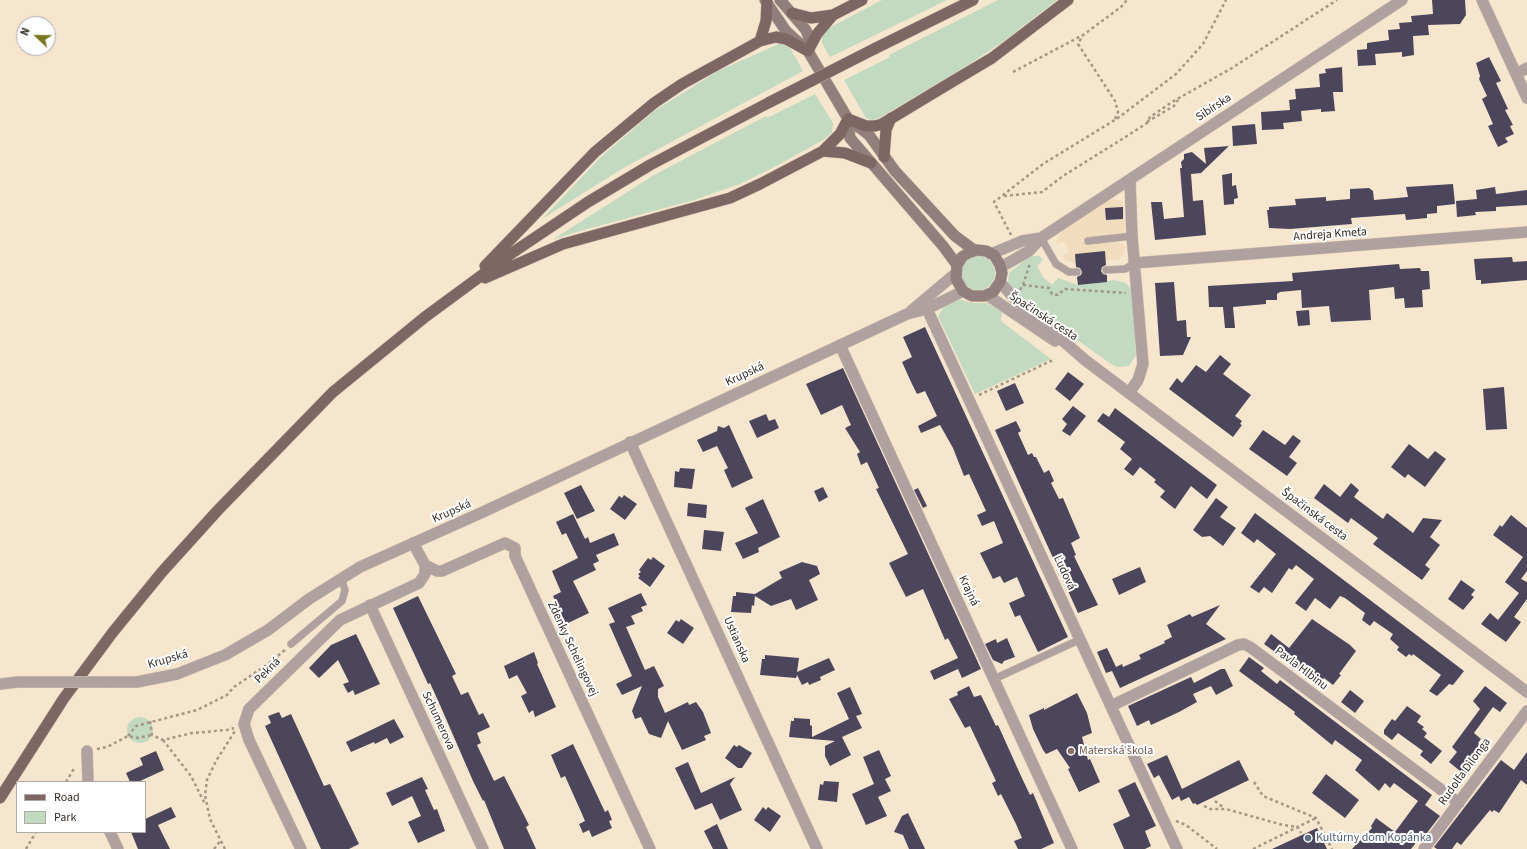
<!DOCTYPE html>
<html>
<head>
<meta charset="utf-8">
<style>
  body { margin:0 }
  #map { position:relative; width:1527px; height:849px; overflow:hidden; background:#f7e6ce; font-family:"Source Sans 3",sans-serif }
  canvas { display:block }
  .legend { position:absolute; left:16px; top:781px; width:130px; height:52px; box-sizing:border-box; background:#fff; border:1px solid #aeaba7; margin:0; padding:5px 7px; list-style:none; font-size:12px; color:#342d24 }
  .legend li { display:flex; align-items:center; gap:8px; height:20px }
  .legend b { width:20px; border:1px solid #aeaba7 }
  .north { position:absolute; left:16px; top:16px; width:40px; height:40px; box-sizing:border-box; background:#fff; border:1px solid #aeaba7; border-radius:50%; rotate:292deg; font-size:11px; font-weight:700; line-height:16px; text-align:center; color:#342d24 }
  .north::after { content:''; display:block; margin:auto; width:14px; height:18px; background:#78771d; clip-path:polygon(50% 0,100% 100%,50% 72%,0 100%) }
</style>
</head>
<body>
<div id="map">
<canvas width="1527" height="849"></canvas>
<ul class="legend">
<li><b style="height:5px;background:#7e6664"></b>Road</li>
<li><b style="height:11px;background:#c2dac0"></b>Park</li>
</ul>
<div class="north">N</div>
</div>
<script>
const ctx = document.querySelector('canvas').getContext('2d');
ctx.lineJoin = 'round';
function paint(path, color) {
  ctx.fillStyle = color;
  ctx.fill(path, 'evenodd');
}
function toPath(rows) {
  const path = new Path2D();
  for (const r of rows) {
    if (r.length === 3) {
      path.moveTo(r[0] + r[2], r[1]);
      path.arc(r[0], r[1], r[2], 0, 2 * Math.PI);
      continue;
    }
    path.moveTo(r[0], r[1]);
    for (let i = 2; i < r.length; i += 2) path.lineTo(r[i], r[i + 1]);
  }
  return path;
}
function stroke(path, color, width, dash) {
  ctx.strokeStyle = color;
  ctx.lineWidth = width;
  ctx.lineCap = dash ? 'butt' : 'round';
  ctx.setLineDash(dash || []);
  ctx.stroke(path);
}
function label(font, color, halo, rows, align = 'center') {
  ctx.font = font + ' "Source Sans 3",sans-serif';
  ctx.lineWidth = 4;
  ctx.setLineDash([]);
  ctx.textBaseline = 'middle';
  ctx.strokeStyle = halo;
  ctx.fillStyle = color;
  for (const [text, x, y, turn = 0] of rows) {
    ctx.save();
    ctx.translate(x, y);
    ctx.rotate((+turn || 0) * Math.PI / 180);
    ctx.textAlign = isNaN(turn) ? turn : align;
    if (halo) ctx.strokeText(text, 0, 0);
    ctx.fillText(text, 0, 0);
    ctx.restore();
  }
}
const built = toPath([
  [1113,199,1119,200,1123,203,1125,229,1123,233,1119,234,1119,243,1123,243,1126,248,1122,257,1118,260,1074,263,1067,261,1061,256,1069,252,1064,241,1057,245,1056,242,1059,234,1107,201]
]);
const green = toPath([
  [882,0,947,0,830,57,822,43,822,36,829,28],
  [998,0,1057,0,1004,41,965,67,879,118,872,120,866,118,844,80,890,57,889,55],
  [781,43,790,48,803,71,625,167,542,219,601,157,654,111,718,71],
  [815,94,833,123,832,133,823,140,778,165,740,184,694,200,580,231,552,240,654,175,766,116,767,118],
  [978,273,17],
  [1030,256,1040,256,1043,260,1037,266,1043,277,1052,285,1058,278,1078,285,1114,280,1126,283,1131,289,1133,298,1136,355,1129,366,1117,367,1108,362,1026,303,1008,284,1009,273],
  [959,299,972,303,987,303,1002,312,1001,321,1051,359,975,394,938,316,945,305],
  [140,730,13]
]);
const building = toPath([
  [1432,0,1465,0,1466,15,1460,24,1428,25,1429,35,1413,36,1414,55,1402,57,1402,52,1375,54,1376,65,1358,66,1357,50,1367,49,1367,43,1389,40,1388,30,1400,29,1399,23,1412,22,1411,16,1433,14],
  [1489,57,1501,81,1496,83,1508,109,1505,110,1513,125,1510,126,1514,134,1505,138,1508,142,1498,147,1488,126,1493,124,1482,99,1487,96,1479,79,1480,76,1476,63],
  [1342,67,1343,92,1333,92,1335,111,1321,112,1321,109,1301,111,1302,121,1283,123,1284,129,1262,130,1261,112,1290,110,1289,100,1296,99,1295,89,1320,87,1319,74,1326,73,1325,69],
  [1255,124,1257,144,1233,146,1232,126],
  [1229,146,1201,173,1191,174,1193,201,1203,200,1206,235,1155,240,1151,202,1162,202,1164,219,1184,217,1180,168,1182,168,1181,162,1184,159,1184,154,1192,152,1206,164,1204,148],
  [1232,173,1232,186,1236,185,1238,198,1234,199,1234,204,1224,205,1222,175],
  [1453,184,1455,204,1437,206,1437,213,1427,214,1427,218,1406,220,1405,214,1351,218,1352,224,1290,229,1269,228,1267,210,1269,210,1269,207,1296,205,1295,199,1326,197,1326,201,1350,199,1350,189,1369,188,1373,191,1374,200,1408,197,1406,187],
  [1495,187,1496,194,1527,190,1527,205,1496,207,1496,211,1475,212,1476,215,1457,217,1456,201,1477,199,1476,190],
  [1123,207,1123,219,1106,220,1105,208],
  [1105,251,1106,265,1102,267,1101,271,1103,274,1107,275,1107,282,1078,285,1077,277,1081,275,1082,272,1080,268,1076,267,1075,254],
  [1512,257,1513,262,1527,261,1527,280,1481,284,1481,280,1476,280,1474,259],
  [1399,264,1400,269,1420,268,1421,271,1429,271,1430,289,1422,290,1423,307,1405,308,1404,298,1395,299,1394,287,1369,290,1371,320,1331,322,1329,306,1302,308,1301,290,1280,292,1277,294,1277,300,1266,300,1266,304,1233,307,1235,328,1225,328,1223,307,1209,307,1208,286,1293,281,1292,273],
  [1174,282,1177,321,1186,320,1187,337,1191,337,1183,355,1160,356,1155,283],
  [1309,310,1310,325,1298,326,1296,311],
  [925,327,1068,637,1038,652,1020,615,1015,617,1009,603,1025,596,1017,577,1004,583,1000,576,993,579,980,553,1003,543,994,521,982,526,977,515,986,511,969,474,964,476,953,448,940,425,921,433,918,426,937,416,925,391,917,394,912,384,902,362,912,357,903,337],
  [1220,355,1231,364,1223,374,1251,395,1235,416,1242,421,1240,424,1242,425,1233,437,1169,389,1177,378,1182,383,1196,365,1206,372],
  [843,368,981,669,962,678,958,669,934,680,930,671,958,658,948,638,945,640,923,589,906,597,889,563,908,554,876,489,879,488,867,462,861,465,857,454,860,452,845,428,851,425,842,405,821,415,806,384],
  [1068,372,1084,384,1070,401,1055,389],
  [1015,383,1024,403,1006,411,997,391],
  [1504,387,1507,429,1486,430,1483,389],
  [1073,406,1086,416,1070,436,1062,431,1067,424,1062,419],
  [1115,408,1217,485,1207,499,1191,486,1175,509,1160,497,1165,491,1154,482,1156,480,1140,467,1133,476,1124,469,1132,459,1120,449,1125,442,1097,421,1103,413,1109,417],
  [766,414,769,421,775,419,779,428,757,438,749,421],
  [1016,421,1021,431,1018,433,1028,455,1032,453,1034,457,1036,457,1044,473,1049,470,1054,481,1051,483,1059,499,1063,498,1080,538,1071,543,1076,555,1074,556,1098,605,1078,613,995,430],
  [729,425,753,478,732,488,724,470,728,468,717,446,703,452,697,440,717,431,718,426,724,428],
  [1263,430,1285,445,1293,435,1301,441,1289,457,1297,463,1287,476,1249,449],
  [1409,444,1428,459,1435,451,1446,459,1425,487,1408,474,1405,478,1391,467],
  [680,468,695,469,692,489,674,487,675,471,679,472],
  [1351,483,1359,490,1354,497,1383,519,1387,513,1413,533,1423,518,1442,520,1430,537,1440,545,1425,565,1430,569,1422,580,1373,544,1378,538,1351,518,1348,523,1314,498,1324,484,1340,497],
  [581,485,595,511,577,519,564,493],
  [823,487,828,497,819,502,814,491],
  [918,488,927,506,923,508,914,490],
  [624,495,637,504,625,520,610,509,619,496,622,498],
  [1216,498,1228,507,1220,517,1236,528,1223,546,1210,536,1202,537,1193,530],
  [763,499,780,537,758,548,759,552,743,559,735,543,758,533,745,508],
  [688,503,707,505,706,518,687,516],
  [1255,513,1464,671,1453,685,1449,684,1437,696,1429,691,1441,675,1413,654,1412,656,1409,654,1406,657,1397,650,1399,647,1390,639,1393,634,1374,621,1370,626,1362,620,1365,613,1345,598,1340,596,1330,609,1315,598,1306,611,1295,603,1314,579,1296,565,1292,570,1289,568,1272,593,1264,587,1259,593,1250,587,1276,554,1257,539,1254,543,1241,533],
  [573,514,585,539,588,537,590,543,614,533,619,545,596,555,599,561,593,564,596,570,573,581,589,613,566,624,553,596,561,592,552,571,578,558,566,533,562,535,556,522],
  [1511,515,1527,528,1527,571,1521,579,1527,582,1527,599,1514,617,1521,622,1506,642,1481,624,1490,613,1498,620,1519,593,1505,582,1523,557,1493,535,1500,525,1502,527],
  [704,530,724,532,721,551,702,549],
  [653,557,665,566,650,587,638,578,640,576,638,574,641,572,639,570,648,558,651,560],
  [802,562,817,566,820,574,809,580,818,600,796,610,791,599,771,606,755,596,754,606,752,605,751,613,731,612,733,596,736,596,736,592,755,594,782,578,779,572],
  [1140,567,1146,582,1119,595,1112,579],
  [1461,580,1475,590,1471,595,1474,597,1463,610,1448,599],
  [641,593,647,605,641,607,643,611,631,616,635,624,626,627,645,670,654,666,664,686,658,689,658,697,665,713,688,702,689,705,696,702,703,712,711,733,704,736,706,740,682,750,668,721,661,738,649,734,641,717,635,719,632,711,642,686,622,695,616,684,632,676,609,624,615,622,608,608],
  [418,596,456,674,452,676,461,695,468,692,479,715,483,713,490,727,477,733,481,743,477,745,494,781,504,776,529,825,526,827,536,849,504,849,484,800,483,801,473,781,440,705,430,683,428,684,393,608],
  [1220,605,1206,624,1226,639,1120,688,1112,671,1106,673,1097,652,1107,648,1116,667,1122,664,1123,667,1141,659,1139,655,1165,643,1164,641,1172,637,1167,625,1190,614,1192,617],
  [681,619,694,628,683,644,667,633,676,620,679,622],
  [1312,619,1350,645,1356,651,1339,674,1341,675,1333,685,1324,678,1319,684,1264,644,1271,634,1289,648],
  [356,634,380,684,355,695,353,690,348,693,343,684,349,682,338,660,319,678,309,668,331,645],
  [1007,638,1015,657,1004,661,1002,664,993,660,985,644,996,639,997,643],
  [534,652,538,663,537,664,556,707,535,717,533,710,529,713,521,696,527,693,517,675,509,679,504,666],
  [765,655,799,658,797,672,829,658,835,670,820,677,821,680,809,685,808,682,802,685,797,675,796,678,760,675,762,659,765,659],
  [1249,657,1264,668,1261,671,1277,684,1280,680,1432,795,1425,805,1440,816,1423,838,1421,836,1411,849,1352,849,1372,828,1371,826,1376,818,1395,832,1418,801,1394,783,1390,788,1385,783,1379,791,1355,770,1362,760,1335,740,1332,745,1294,714,1295,712,1239,671],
  [1221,669,1225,669,1233,686,1216,695,1211,686,1193,694,1197,702,1179,712,1151,725,1149,720,1137,726,1128,706,1191,677,1194,683],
  [969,686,974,697,981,695,996,726,998,725,1021,776,1030,795,1033,793,1054,843,1041,849,1018,849,1014,841,1022,838,1016,824,1001,794,998,796,992,783,996,781,970,726,965,728,949,699,958,695,957,692],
  [1485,686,1507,703,1500,712,1493,707,1474,733,1481,739,1478,743,1486,749,1465,775,1449,762,1457,752,1452,747,1480,709,1473,701],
  [850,687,862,714,856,716,862,728,842,737,851,755,830,766,825,756,825,746,835,741,789,737,791,721,794,721,794,718,810,719,810,725,812,726,812,737,849,719,837,693],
  [1350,690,1364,701,1355,713,1341,702],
  [1077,693,1087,713,1092,733,1082,737,1088,760,1090,759,1100,782,1079,792,1068,769,1070,768,1057,749,1046,754,1043,750,1033,729,1029,715,1044,708,1044,710],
  [1407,706,1421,716,1417,722,1424,727,1422,729,1427,733,1424,737,1442,751,1431,764,1420,755,1423,751,1398,733,1392,740,1384,734,1384,730,1392,719,1395,721],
  [279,712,282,718,291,714,324,786,330,784,359,844,349,849,321,849,265,726,271,723,268,716],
  [394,719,404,737,390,744,387,738,375,744,374,742,351,752,346,742],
  [573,744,605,812,608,810,612,820,609,821,612,828,592,837,589,830,583,833,579,824,585,821,582,814,565,776,561,778,551,755],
  [734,745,737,747,739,745,752,753,742,768,738,768,725,758],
  [879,750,891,776,885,779,891,791,878,797,887,816,866,825,852,794,874,784,863,757],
  [156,751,164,770,138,782,130,782,126,773,143,765,140,758],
  [1527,752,1527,785,1521,780,1499,813,1494,810,1492,812,1490,810,1461,845,1457,842,1452,849,1437,849,1434,847,1501,760,1514,770],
  [1167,755,1182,789,1239,760,1249,780,1197,805,1195,803,1193,804,1189,797,1181,801,1179,796,1172,800,1159,775,1154,778,1147,764],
  [688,762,701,793,735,777,730,784,742,810,720,820,712,803,695,810,675,768],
  [1326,774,1359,800,1345,818,1312,793],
  [422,777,428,789,425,790,434,810,437,809,445,831,418,843,408,822,421,816,412,796,392,806,386,793],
  [824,781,839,782,837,802,818,800,820,784,823,785],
  [1135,782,1156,826,1145,831,1151,846,1145,849,1124,849,1113,824,1130,816,1118,790],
  [171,807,176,817,158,825,170,849,138,849,131,832,145,832,145,819],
  [763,807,766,810,768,807,781,816,770,832,754,820],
  [908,813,925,849,909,849,903,835,894,832,902,816],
  [717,824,728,849,713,849,704,831],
  [1317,828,1327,849,1272,849]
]);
const path = toPath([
  [1013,72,1083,35],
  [1115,119,1118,112,1115,101,1078,44,1083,35,1121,7,1127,0],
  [1147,122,1174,106,1178,100],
  [1004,196,1042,192,1063,176,1127,136,1147,123,1150,117,1172,102,1232,68,1337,0],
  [1011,235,994,202,1043,164,1118,118,1176,74,1203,44,1226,0],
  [1023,285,1049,288,1052,294,1058,295,1065,289,1126,293],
  [1020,290,1023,285,1030,263],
  [979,395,1055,359],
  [150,721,152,735,163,740,192,733,227,730,234,728],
  [128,736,136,726,197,710,227,695,234,687,268,664,285,650],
  [163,740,191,776,205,804],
  [97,749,107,747,128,736,138,738,152,735],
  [66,782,75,767],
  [1254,782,1263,796,1316,818,1332,849],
  [1215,801,1224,808],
  [1204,806,1210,809,1226,809,1283,825,1298,827,1301,833],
  [1176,821,1186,825,1217,849],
  [26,849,36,832],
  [214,849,221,840],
  [225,849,210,819,205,795,207,780,216,761,235,731],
  [1253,849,1316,818]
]);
const service = toPath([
  [1041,238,1056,264,1069,272,1077,272],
  [1088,241,1132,236],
  [1106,270,1125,269,1135,263],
  [291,644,342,601,345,590,341,578],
  [994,679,1081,639]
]);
const minor = toPath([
  [1482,0,1527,98],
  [1516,74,1527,68],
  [991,254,1022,241,1041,238],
  [1135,263,1527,232],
  [1001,267,1029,251,1041,238,1402,0],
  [927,309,1177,849],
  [840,345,1072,849],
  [1129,393,1138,380,1143,364,1132,236,1130,180],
  [630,442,817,849],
  [413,543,425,565,437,571,442,571,505,543,515,548,515,556,650,849],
  [370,605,483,849],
  [1111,706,1238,645,1244,644,1250,647,1459,803],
  [87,751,88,782],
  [110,832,118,849],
  [301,849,249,740,244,724,249,709,340,620,419,583,425,574,425,565],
  [1424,849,1527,711]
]);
const tertiary = toPath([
  [1000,282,1014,298,1085,360,1527,692],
  [987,295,1055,341],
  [911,311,955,274],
  [104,682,137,682,177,674,225,655,268,630,309,599,360,567,483,512,907,314,927,309,963,291],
  [0,684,18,682]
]);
const secondary = toPath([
  [765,0,786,31,808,51,848,119,869,135,895,171,955,236,974,250],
  [780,0,806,30,809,38,808,51],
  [848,119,850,138,943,246,957,265,956,279,963,291,972,296,984,296,993,292,1000,282,1002,273,1000,265,994,255,986,251,977,250,968,253,962,257,957,265]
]);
const primary = toPath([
  [792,13,811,18,833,15],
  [760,41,766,21,767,2],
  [874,49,973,0],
  [823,151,845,153,871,163],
  [884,157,886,130,891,118],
  [485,266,595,152,654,103,682,84,760,41,776,37,786,39,808,51,817,34,833,15,862,0],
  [485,278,563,244,730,198,760,184,823,151,840,134,848,119,866,126,875,126,882,124,950,83,992,58,1068,0],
  [0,798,64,698,113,632,162,572,218,510,333,392,425,317,512,253,588,202,650,165,770,102]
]);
const tertiaryBridge = toPath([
  [18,682,104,682]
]);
const primaryBridge = toPath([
  [770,102,874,49]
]);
const markers = [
  [1071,751,4,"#8d6e63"],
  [1308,838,4,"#5c6f8a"]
];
const streetNames = [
  ["Sibírska",1214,108,-34],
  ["Andreja Kmeťa",1330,235,-4],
  ["Špačinská cesta",1043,317,33],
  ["Krupská",745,375,-25],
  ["Krupská",452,512,-24],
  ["Špačinská cesta",1314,515,37],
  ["Ľudová",1064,573,65],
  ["Krajná",968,591,65],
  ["Ustianska",736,640,66],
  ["Zdenky Schelingovej",572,649,65],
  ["Krupská",168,660,-16],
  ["Pavla Hlbinu",1301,669,37],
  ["Pekná",268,671,-45],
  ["Schumerova",438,721,65],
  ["Rudolfa Dilonga",1465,772,-54]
];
const educationNames = [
  ["Materská škola",1079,751]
];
const serviceNames = [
  ["Kultúrny dom Kopánka",1316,838]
];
paint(built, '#f2dcbe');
paint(green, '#c2dac0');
paint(building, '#4c465c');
stroke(service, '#d0c1ac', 8);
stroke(minor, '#d0c1ac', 12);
stroke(tertiary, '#d0c1ac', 12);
stroke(secondary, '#d0c1ac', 12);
stroke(primary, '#d0c1ac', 12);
stroke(path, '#a39785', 2.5, [3, 3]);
stroke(service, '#afa1a0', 7);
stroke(minor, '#afa1a0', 11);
stroke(tertiary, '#afa1a0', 11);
stroke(secondary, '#927e7d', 11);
stroke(primary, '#7e6664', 11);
stroke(tertiaryBridge, '#d0c1ac', 12, []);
stroke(primaryBridge, '#d0c1ac', 12, []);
stroke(tertiaryBridge, '#afa1a0', 11);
stroke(primaryBridge, '#7e6664', 11);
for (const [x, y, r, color] of markers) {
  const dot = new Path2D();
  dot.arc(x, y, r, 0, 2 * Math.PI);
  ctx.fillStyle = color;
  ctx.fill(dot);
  stroke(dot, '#fff', 1.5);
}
label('12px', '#342d24', '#fff', streetNames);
label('12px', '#785e54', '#fff', educationNames, 'left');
label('12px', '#4e5e75', '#fff', serviceNames, 'left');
</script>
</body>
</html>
